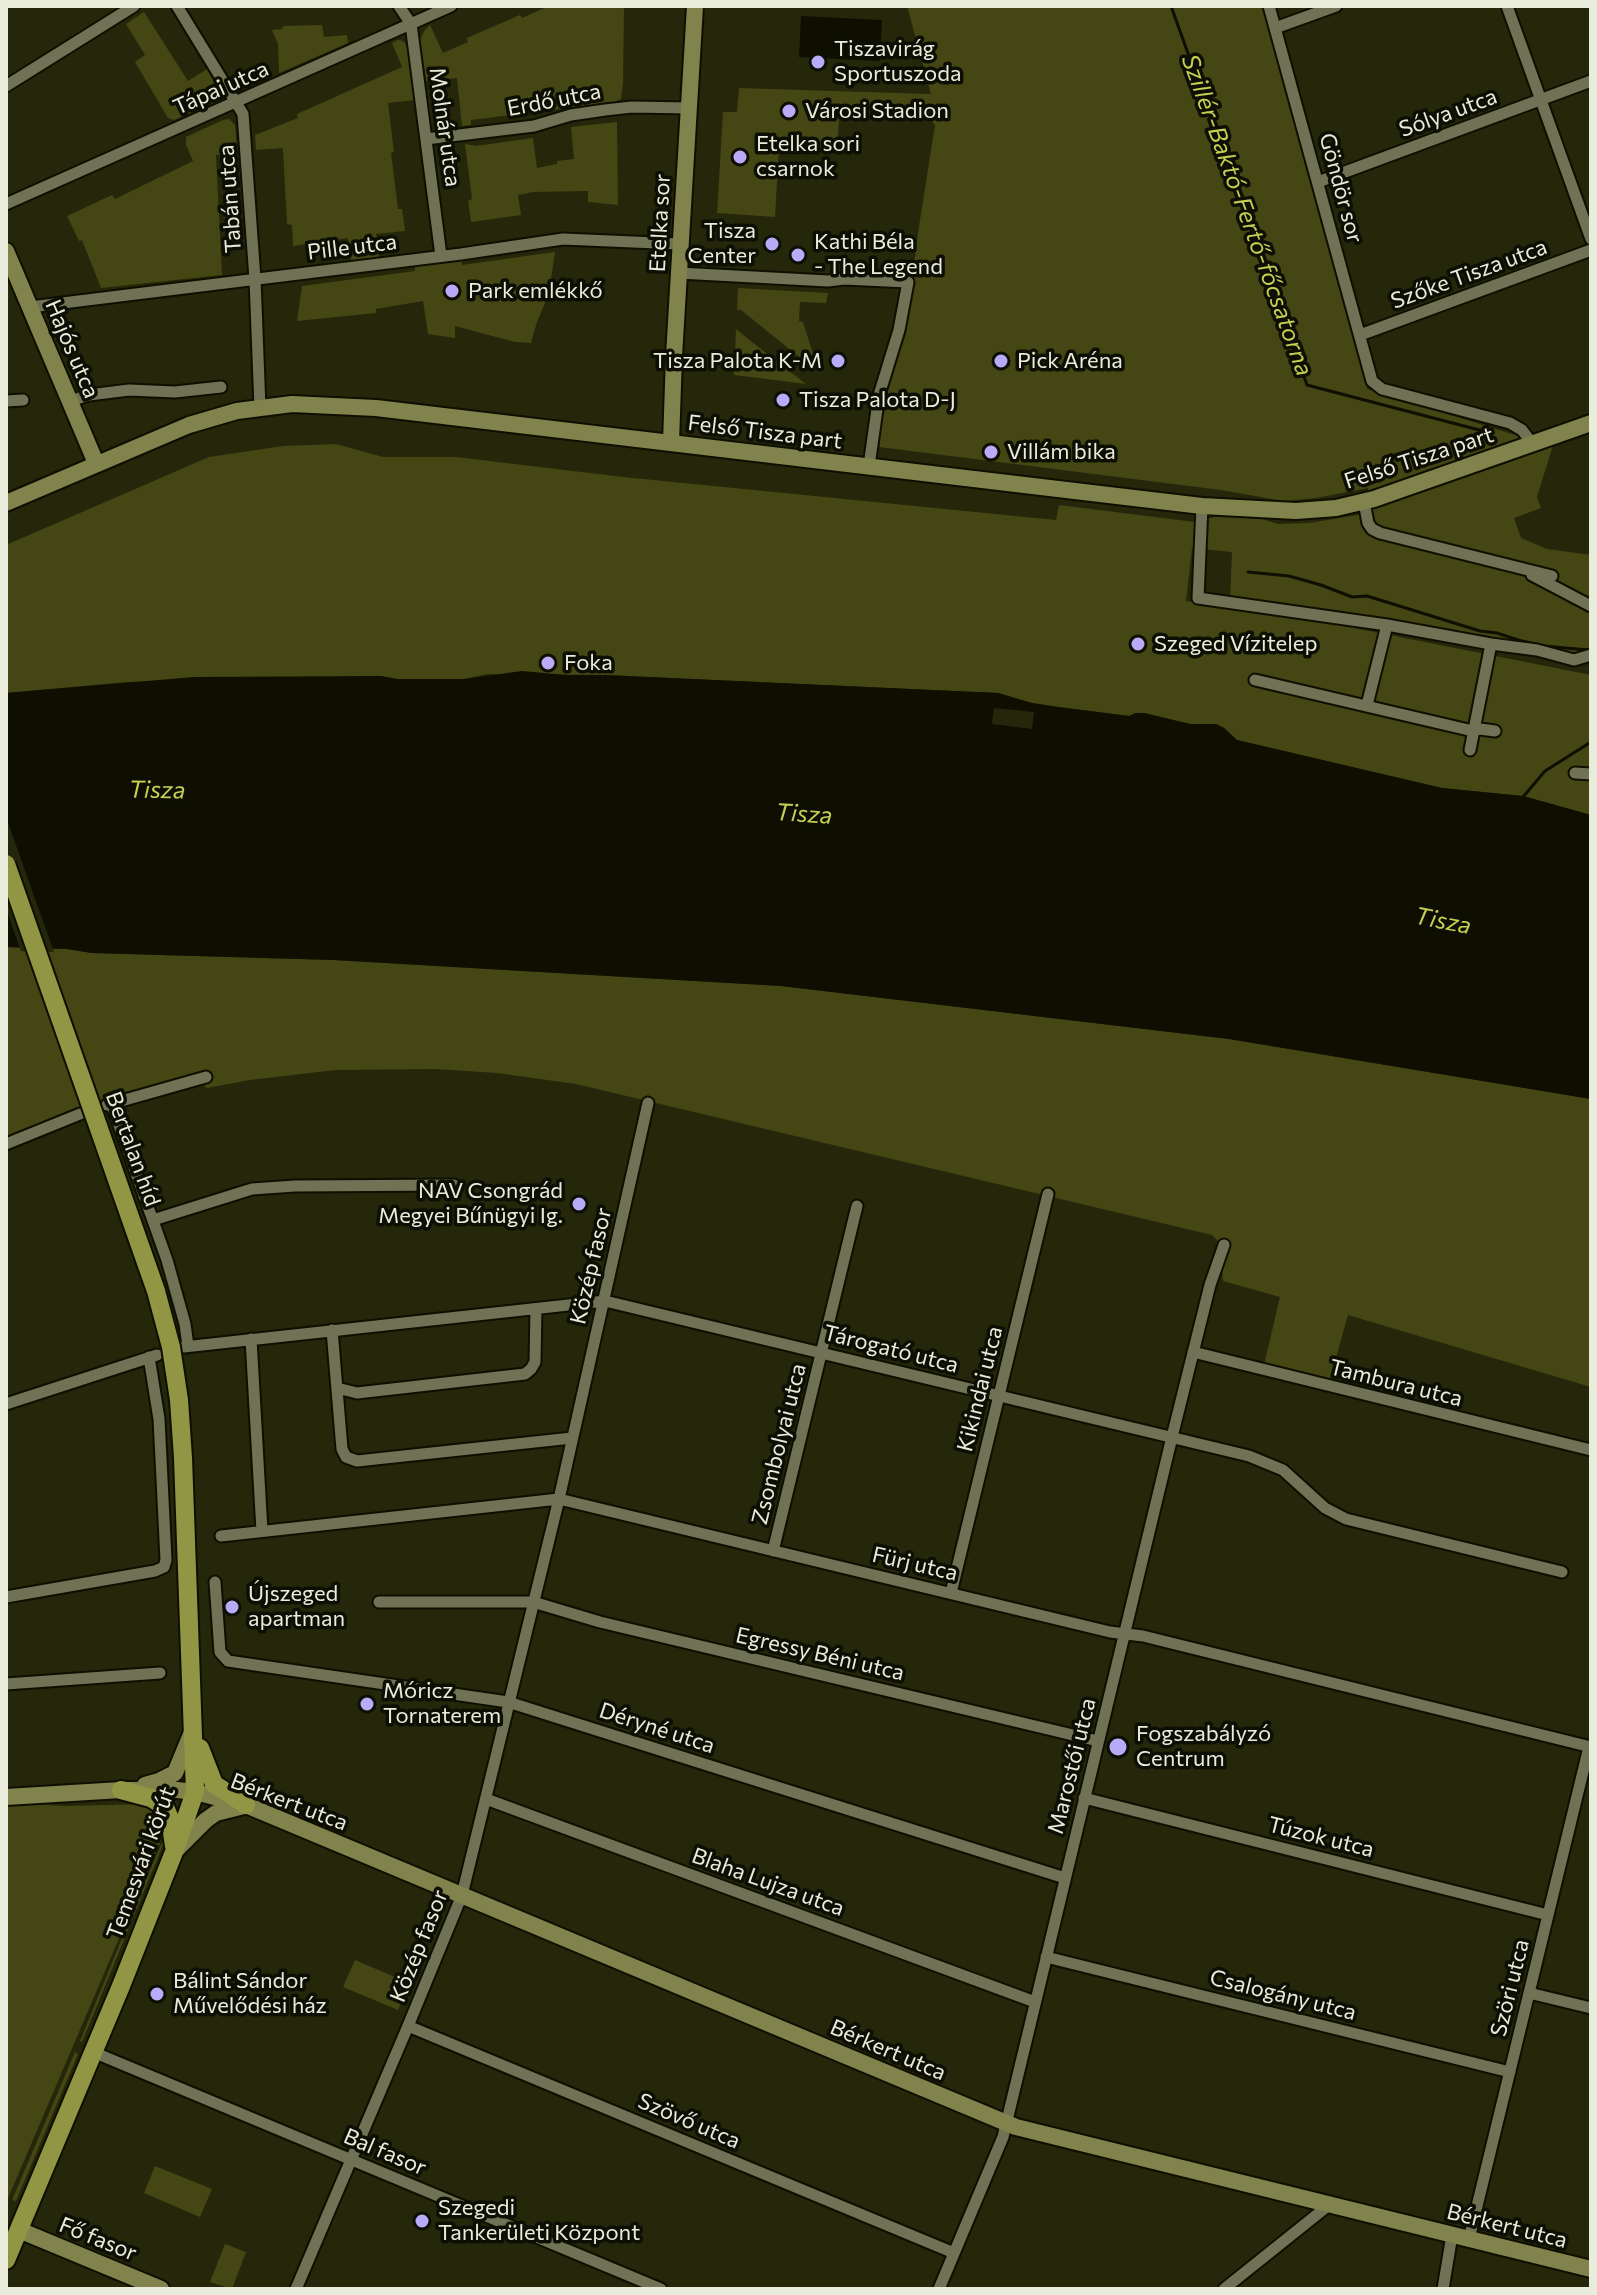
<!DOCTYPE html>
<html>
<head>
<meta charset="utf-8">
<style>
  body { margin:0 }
  #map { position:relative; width:1597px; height:2295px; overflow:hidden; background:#25270b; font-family:Commissioner,sans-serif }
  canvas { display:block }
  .frame { position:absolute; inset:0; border:8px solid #e9ebdb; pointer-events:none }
</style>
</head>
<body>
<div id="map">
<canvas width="1597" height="2295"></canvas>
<div class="frame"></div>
</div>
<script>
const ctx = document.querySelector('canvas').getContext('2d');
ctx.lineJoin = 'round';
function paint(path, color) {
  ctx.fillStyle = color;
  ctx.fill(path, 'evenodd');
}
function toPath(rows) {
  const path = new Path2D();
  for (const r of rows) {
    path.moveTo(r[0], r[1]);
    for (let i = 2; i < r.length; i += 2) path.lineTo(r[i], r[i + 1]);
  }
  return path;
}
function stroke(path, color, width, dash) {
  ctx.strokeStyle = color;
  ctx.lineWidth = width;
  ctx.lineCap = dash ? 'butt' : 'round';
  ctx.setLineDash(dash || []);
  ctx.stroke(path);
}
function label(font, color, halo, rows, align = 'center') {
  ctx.font = font + ' Commissioner,sans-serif';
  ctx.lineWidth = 7;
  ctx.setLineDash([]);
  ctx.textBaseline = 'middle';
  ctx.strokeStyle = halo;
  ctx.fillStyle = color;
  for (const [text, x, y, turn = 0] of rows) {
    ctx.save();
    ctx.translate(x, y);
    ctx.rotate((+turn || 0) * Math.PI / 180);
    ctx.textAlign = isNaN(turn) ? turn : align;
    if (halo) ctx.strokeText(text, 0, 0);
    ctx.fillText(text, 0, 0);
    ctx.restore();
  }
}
const green = toPath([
  [549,6,624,6,623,83,621,99,614,102,471,120,471,125,462,126,457,78,426,81,420,39,425,30,430,25,443,53,468,42,467,38,520,15,522,18],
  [907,6,1266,6,1367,389,1512,434,1554,442,1537,497,1541,508,1514,518,1521,538,1547,549,1591,555,1591,651,1576,657,1230,600,1232,552,1192,548,1186,601,1304,618,1591,675,1591,815,1523,796,1442,788,1237,740,1224,728,1216,724,1190,724,1144,713,1136,713,1129,716,1058,707,1032,703,998,693,605,675,487,674,464,679,397,679,380,676,126,682,6,693,6,545,209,457,283,446,336,444,383,457,456,457,623,477,1056,520,1059,505,1195,522,1219,516,1262,519,1278,524,1309,523,1370,513,1368,488,1316,498,1283,501,1221,490,879,447,886,388,905,337,918,233,935,125,922,110,840,106,837,149,779,147,775,217,717,213,723,112,737,112,739,88,931,94],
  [144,12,188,81,207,69,221,95,218,100,174,120,168,118,135,62,145,55,126,24],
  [322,25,324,37,347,35,348,43,279,73,278,44,272,30,282,29,283,26],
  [398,40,403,41,407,46,415,100,388,103,394,152,391,153,398,209,402,209,405,231,376,234,379,257,351,261,348,238,293,246,292,225,287,224,283,150,282,148,256,150,255,135,298,118,297,114,402,67,392,43],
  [229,119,235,125,237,148,231,154,216,155,222,275,101,288,82,240,79,241,67,216,112,195,115,199,193,161,186,145,186,137,223,120],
  [617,122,618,205,588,202,588,191,533,192,518,195,521,215,471,222,468,201,472,199,465,144,476,146,533,138,537,168,557,164,557,161,574,159,571,127],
  [555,252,549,293,537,322,531,343,515,342,455,326,455,338,428,334,423,301,376,309,376,313,297,321,302,286,415,271,415,263,461,258,462,265],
  [738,288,828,293,826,303,800,302,799,321,803,322,819,373,741,310,737,310],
  [736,329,752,342,806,384,734,375],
  [6,947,67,949,92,953,334,960,781,986,1229,1039,1591,1099,1591,1387,1348,1315,1329,1382,1264,1365,1280,1297,1223,1281,1219,1242,1212,1235,576,1084,497,1073,435,1069,335,1070,250,1080,207,1088,192,1076,121,1095,69,1112,6,1138],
  [6,1803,66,1806,144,1804,155,1809,163,1819,163,1830,161,1840,6,2203],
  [165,1840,82,2042,80,2041,150,1870,162,1843],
  [355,1960,409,1983,398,2010,343,1987],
  [75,2052,78,2054,16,2201,12,2200],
  [155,2166,212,2189,200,2217,144,2193],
  [225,2244,246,2252,232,2289,210,2282]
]);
const water = toPath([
  [801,16,882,20,880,61,799,57],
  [522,671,566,675,605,675,998,693,1032,703,1058,707,1129,716,1136,713,1144,713,1190,724,1216,724,1224,728,1237,740,1442,788,1523,796,1591,815,1591,1099,1229,1039,781,986,334,960,92,953,67,949,6,947,6,693,194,677,381,676,397,679,464,679]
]);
const pier = toPath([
  [994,708,1034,712,1032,729,992,724],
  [6,817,54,952,21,951,6,909]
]);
const stream = toPath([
  [1171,6,1307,385,1487,432],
  [1248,572,1289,576,1321,585,1352,597,1367,596,1480,631,1497,633,1518,640,1544,646,1588,650],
  [1523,797,1545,771,1591,742]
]);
const street = toPath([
  [177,6,243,114,255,279,260,408],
  [399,6,411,24,441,256],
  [1269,6,1372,381,1382,389,1510,423,1522,430,1532,443],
  [1507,6,1591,239],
  [1275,28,1336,6],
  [6,86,134,6],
  [426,139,534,126,571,115,605,110,632,107,689,108],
  [1318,182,1591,81],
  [6,204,451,6],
  [679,273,828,281,844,279,908,282,899,330,879,395,869,466],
  [30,307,461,254,563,239,680,244],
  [1360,335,1591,250],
  [6,401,23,400],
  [70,401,89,395,129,390,175,392,221,387],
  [1364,502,1368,523,1372,529,1380,533,1552,576],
  [1202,506,1198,598,1387,625,1491,644,1537,650,1574,660,1591,655],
  [1532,575,1591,606],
  [1255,680,1473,731,1480,729,1495,731],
  [1367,705,1387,625],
  [1470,750,1491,644],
  [1575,773,1591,774],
  [111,1103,167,1260,185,1324,188,1346],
  [107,1105,206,1077],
  [6,1144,80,1114],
  [153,1220,252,1189,295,1186,454,1185],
  [332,1330,342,1449,346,1457,357,1461,572,1438],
  [251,1339,262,1531],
  [184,1347,605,1301,1249,1456,1283,1470,1325,1508,1346,1519,1562,1572],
  [1193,1352,1591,1450],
  [337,1388,357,1393,525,1374,531,1369,535,1362,536,1309],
  [6,1404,157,1355],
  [221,1536,559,1499,1110,1632,1143,1636,1591,1747],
  [773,1551,857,1206],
  [215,1582,220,1652,228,1661,508,1702,1065,1878],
  [951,1593,1048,1194],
  [6,1597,155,1571,164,1567,166,1560,159,1419,149,1357],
  [379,1602,533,1602,600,1622,1098,1741],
  [6,1684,160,1673],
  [1084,1798,1548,1915],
  [486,1799,1035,2002],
  [1046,1957,1510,2072],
  [1529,1993,1591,2008],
  [408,2026,954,2253],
  [93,2052,661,2289],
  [1469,2239,1589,1747],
  [296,2289,408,2026,462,1895,559,1499,648,1103],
  [939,2289,1003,2137,1172,1437,1210,1285,1224,1245],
  [1224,2289,1329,2205],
  [1443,2289,1452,2235]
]);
const secondary = toPath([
  [6,251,96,463],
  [671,443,674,356,695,6],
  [6,503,189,425,237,411,292,404,376,408,1117,496,1202,506,1296,511,1336,508,1374,499,1591,423],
  [145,1785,159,1781,175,1773,192,1732],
  [6,1797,121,1790,177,1790,195,1792,246,1805,1016,2127,1591,2269],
  [175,1851,206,1820,216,1813,244,1806],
  [19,2230,161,2289]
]);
const primary = toPath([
  [200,1748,214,1784,246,1805],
  [121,1790,151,1798,165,1807,170,1819,174,1846],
  [6,2260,121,1986,174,1852,195,1792,183,1458]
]);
const primaryBridge = toPath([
  [6,864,156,1291,171,1347,179,1400,183,1458]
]);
const markers = [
  [818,62,8,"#b9abf7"],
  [789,111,8,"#b9abf7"],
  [740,157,8,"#b9abf7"],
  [772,244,8,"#b9abf7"],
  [798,255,8,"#b9abf7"],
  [452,291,8,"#b9abf7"],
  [838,361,8,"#b9abf7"],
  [1001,361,8,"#b9abf7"],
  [783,400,8,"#b9abf7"],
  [991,452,8,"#b9abf7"],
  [1138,644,8,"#b9abf7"],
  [548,663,8,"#b9abf7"],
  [579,1204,8,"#b9abf7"],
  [232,1607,8,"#b9abf7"],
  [367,1704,8,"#b9abf7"],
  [1118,1747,10,"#b9abf7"],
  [157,1994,8,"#b9abf7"],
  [422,2221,8,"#b9abf7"]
];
const poiNames = [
  ["Tiszavirág",834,49],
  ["Sportuszoda",834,74],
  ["Városi Stadion",805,111],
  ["Etelka sori",756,144],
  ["csarnok",756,169],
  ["Tisza",756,231,"right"],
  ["Center",756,256,"right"],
  ["Kathi Béla",814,242],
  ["- The Legend",814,267],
  ["Park emlékkő",468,291],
  ["Tisza Palota K-M",822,361,"right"],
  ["Pick Aréna",1017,361],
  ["Tisza Palota D-J",799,400],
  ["Villám bika",1007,452],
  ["Szeged Vízitelep",1154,644],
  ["Foka",564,663],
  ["NAV Csongrád",563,1191,"right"],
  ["Megyei Bűnügyi Ig.",563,1216,"right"],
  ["Újszeged",248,1594],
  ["apartman",248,1619],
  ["Móricz",383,1691],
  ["Tornaterem",383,1716],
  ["Fogszabályzó",1136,1734],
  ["Centrum",1136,1759],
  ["Bálint Sándor",173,1981],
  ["Művelődési ház",173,2006],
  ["Szegedi",438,2208],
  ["Tankerületi Központ",438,2233]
];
const streetNames = [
  ["Tápai utca",221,88,-24],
  ["Erdő utca",554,100,-11],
  ["Sólya utca",1448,113,-20],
  ["Molnár utca",445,127,82],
  ["Göndör sor",1341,188,75],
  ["Tabán utca",230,199,-94],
  ["Etelka sor",660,223,-87],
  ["Pille utca",352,247,-7],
  ["Szőke Tisza utca",1469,274,-20],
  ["Hajós utca",72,349,67],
  ["Felső Tisza part",765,432,7],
  ["Felső Tisza part",1419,458,-18],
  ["Bertalan híd",133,1149,70],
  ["Közép fasor",591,1266,-77],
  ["Tárogató utca",891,1349,14],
  ["Tambura utca",1396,1383,14],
  ["Kikindai utca",980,1389,-76],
  ["Zsombolyai utca",779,1444,-76],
  ["Fürj utca",915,1564,13],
  ["Egressy Béni utca",820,1654,13],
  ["Déryné utca",657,1728,18],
  ["Marostői utca",1072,1766,-76],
  ["Bérkert utca",289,1802,21],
  ["Túzok utca",1321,1837,14],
  ["Temesvári körút",141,1863,-70],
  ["Blaha Lujza utca",768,1882,20],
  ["Közép fasor",419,1946,-68],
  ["Szöri utca",1510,1988,-76],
  ["Csalogány utca",1283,1995,14],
  ["Bérkert utca",888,2050,23],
  ["Szövő utca",689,2121,23],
  ["Bal fasor",385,2152,23],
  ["Bérkert utca",1507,2226,14],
  ["Fő fasor",98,2239,22]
];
const waterNames = [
  ["Szillér-Baktó-Fertő-főcsatorna",1247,215,70],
  ["Tisza",157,790,1],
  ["Tisza",804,814,4],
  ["Tisza",1443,921,11]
];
paint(green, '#444713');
paint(water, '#0e0f00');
paint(pier, '#25270b');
stroke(stream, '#0e0f00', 3);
stroke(street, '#0f0f00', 15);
stroke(secondary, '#0f0f00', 20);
stroke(primary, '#0f0f00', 22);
stroke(street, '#6f7254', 11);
stroke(secondary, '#80844c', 16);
stroke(primary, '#919644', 18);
stroke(primaryBridge, '#0f0f00', 22, []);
stroke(primaryBridge, '#919644', 18);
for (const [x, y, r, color] of markers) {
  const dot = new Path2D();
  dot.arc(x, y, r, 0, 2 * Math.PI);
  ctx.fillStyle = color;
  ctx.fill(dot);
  stroke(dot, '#0e0f04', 3);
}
label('22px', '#e9ebdb', '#0e0f04', poiNames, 'left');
label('22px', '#e9ebdb', '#0e0f04', streetNames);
label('italic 24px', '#c7cf51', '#0e0f04', waterNames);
</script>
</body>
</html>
